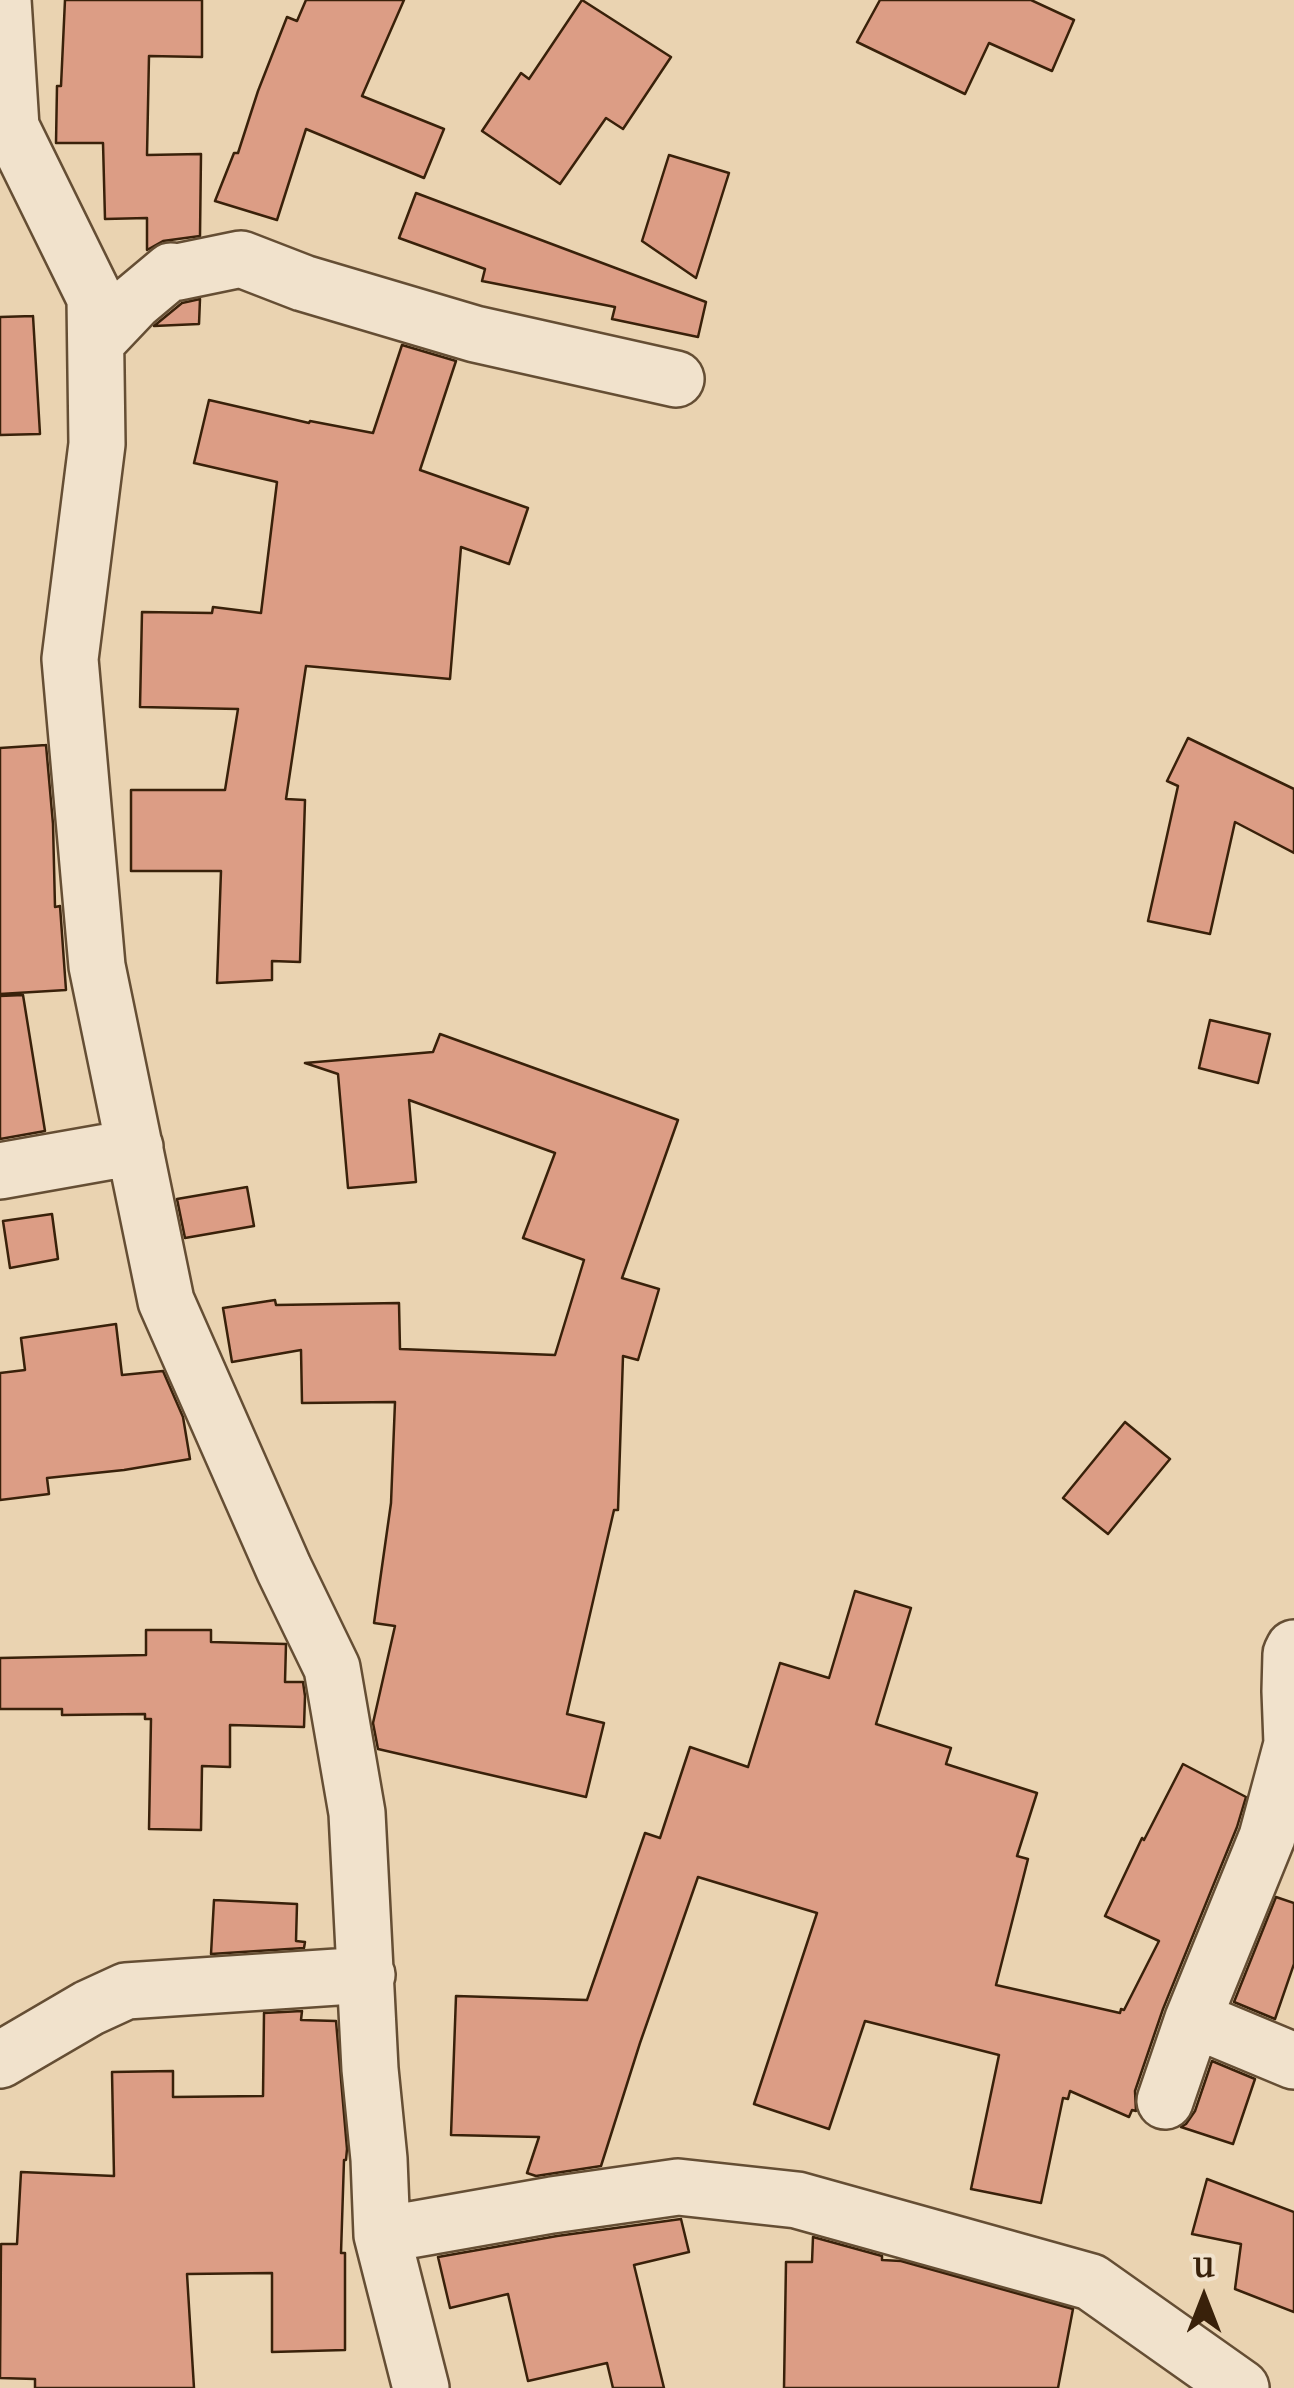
<!DOCTYPE html>
<html>
<head>
<meta charset="utf-8">
<style>
  body { margin:0 }
  #map { position:relative; width:1294px; height:2388px; overflow:hidden; background:#ead3b1; font-family:"IM FELL French Canon",serif }
  canvas { display:block }
  .north { position:absolute; left:1154px; top:2248px; width:100px; height:100px; -webkit-text-stroke:8px #f1e2cc; paint-order:stroke; rotate:0deg; font-size:28px; font-weight:700; line-height:40px; text-align:center; color:#39210a }
  .north::after { content:''; display:block; margin:auto; width:35px; height:45px; background:#39210a; clip-path:polygon(50% 0,100% 100%,50% 72%,0 100%) }
</style>
</head>
<body>
<div id="map">
<canvas width="1294" height="2388"></canvas>
<div class="north">U</div>
</div>
<script>
const ctx = document.querySelector('canvas').getContext('2d');
ctx.lineJoin = 'round';
function paint(path, color) {
  ctx.fillStyle = color;
  ctx.fill(path, 'evenodd');
}
function toPath(rows) {
  const path = new Path2D();
  for (const r of rows) {
    path.moveTo(r[0], r[1]);
    for (let i = 2; i < r.length; i += 2) path.lineTo(r[i], r[i + 1]);
  }
  return path;
}
function stroke(path, color, width, dash) {
  ctx.strokeStyle = color;
  ctx.lineWidth = width;
  ctx.lineCap = dash ? 'butt' : 'round';
  ctx.setLineDash(dash || []);
  ctx.stroke(path);
}
const building = toPath([
  [65,0,202,0,202,57,149,56,147,155,201,154,200,236,163,241,147,250,147,218,105,219,103,143,56,143,57,86,61,86,65,0],
  [306,0,404,0,362,96,444,129,424,178,306,129,277,220,215,201,234,153,238,153,258,91,287,17,297,21,306,0],
  [582,0,671,57,623,129,606,118,560,184,482,131,521,73,529,79,582,0],
  [880,0,1031,0,1074,20,1052,71,989,43,965,94,857,42,880,0],
  [669,155,729,173,696,278,642,241,669,155],
  [416,193,706,302,698,337,612,319,615,307,482,281,485,269,399,238,416,193],
  [200,299,199,324,154,326,182,303,200,299],
  [33,316,40,434,0,435,0,317,33,316],
  [402,345,456,361,420,470,528,508,509,564,461,547,450,679,306,666,286,799,305,800,300,962,272,961,272,980,217,983,221,871,131,871,131,790,225,790,238,709,140,707,142,612,212,613,213,607,261,613,277,482,194,463,209,400,309,423,310,421,373,433,402,345],
  [1188,738,1294,789,1294,853,1235,822,1210,934,1148,921,1178,786,1167,781,1188,738],
  [46,745,53,824,55,907,60,906,66,990,0,994,0,748,46,745],
  [23,995,45,1131,0,1139,0,996,23,995],
  [1210,1020,1270,1034,1258,1083,1199,1068,1210,1020],
  [440,1034,678,1120,622,1278,659,1289,638,1360,623,1356,618,1510,614,1510,567,1714,604,1723,586,1797,378,1749,373,1723,395,1626,374,1623,391,1503,395,1402,302,1403,301,1350,232,1362,223,1308,275,1300,276,1305,399,1303,400,1349,555,1355,584,1260,523,1238,555,1153,409,1100,416,1182,348,1188,338,1074,305,1063,433,1052,440,1034],
  [247,1187,254,1226,185,1238,177,1199,247,1187],
  [52,1214,58,1259,10,1268,3,1221,52,1214],
  [116,1324,122,1375,163,1371,183,1417,190,1459,124,1470,47,1478,49,1494,0,1500,0,1373,25,1370,21,1338,116,1324],
  [1125,1422,1170,1459,1108,1534,1063,1498,1125,1422],
  [855,1591,911,1608,876,1724,951,1748,946,1764,1037,1793,1017,1856,1028,1859,996,1985,1120,2013,1121,2009,1124,2010,1159,1941,1105,1916,1142,1838,1144,1840,1183,1764,1246,1797,1237,1827,1163,2009,1135,2091,1136,2111,1132,2110,1129,2117,1070,2091,1068,2099,1063,2098,1041,2203,971,2189,999,2055,865,2021,829,2129,754,2104,817,1913,698,1877,640,2043,601,2166,536,2176,527,2173,539,2137,451,2135,456,1996,587,2000,645,1833,660,1838,690,1747,748,1767,780,1663,829,1678,855,1591],
  [146,1630,211,1630,211,1642,286,1644,285,1682,303,1682,305,1696,304,1727,230,1725,230,1767,202,1766,201,1830,149,1829,151,1719,145,1719,145,1714,62,1715,62,1709,0,1709,0,1658,146,1655,146,1630],
  [1276,1897,1294,1903,1294,1964,1275,2019,1234,2002,1276,1897],
  [214,1900,297,1904,296,1941,305,1942,304,1948,211,1954,214,1900],
  [302,2011,301,2020,336,2021,347,2149,346,2160,344,2160,341,2253,345,2253,345,2350,272,2352,272,2273,187,2274,194,2388,35,2388,35,2379,0,2378,1,2244,17,2244,21,2172,114,2176,112,2072,173,2071,173,2097,263,2096,264,2013,302,2011],
  [1212,2061,1255,2079,1233,2144,1181,2127,1186,2124,1195,2111,1212,2061],
  [1207,2179,1294,2212,1294,2312,1235,2289,1241,2244,1192,2234,1207,2179],
  [681,2219,689,2252,634,2265,664,2388,613,2388,607,2363,528,2381,508,2294,450,2308,438,2257,557,2236,681,2219],
  [813,2237,882,2256,882,2260,901,2261,1073,2309,1058,2388,784,2388,786,2262,812,2262,813,2237]
]);
const minor = toPath([
  [3,0,11,127,95,298,97,444,70,659,97,966,166,1301,284,1569,332,1668,357,1813,370,2069,379,2159,382,2235,421,2388],
  [96,342,134,302,171,271,178,272,241,259,303,283,475,334,676,379],
  [0,1171,135,1147],
  [1193,2019,1294,2061],
  [0,2060,89,2008,126,1991,367,1975],
  [1165,2101,1193,2019,1267,1837,1292,1744,1290,1691,1291,1654,1294,1648],
  [382,2235,552,2205,678,2187,797,2200,1091,2282,1241,2388]
]);
paint(building, '#dc9d85');
stroke(building, '#39210a', 2.5);
stroke(minor, '#654e34', 60);
stroke(minor, '#f1e2cc', 55);
</script>
</body>
</html>
